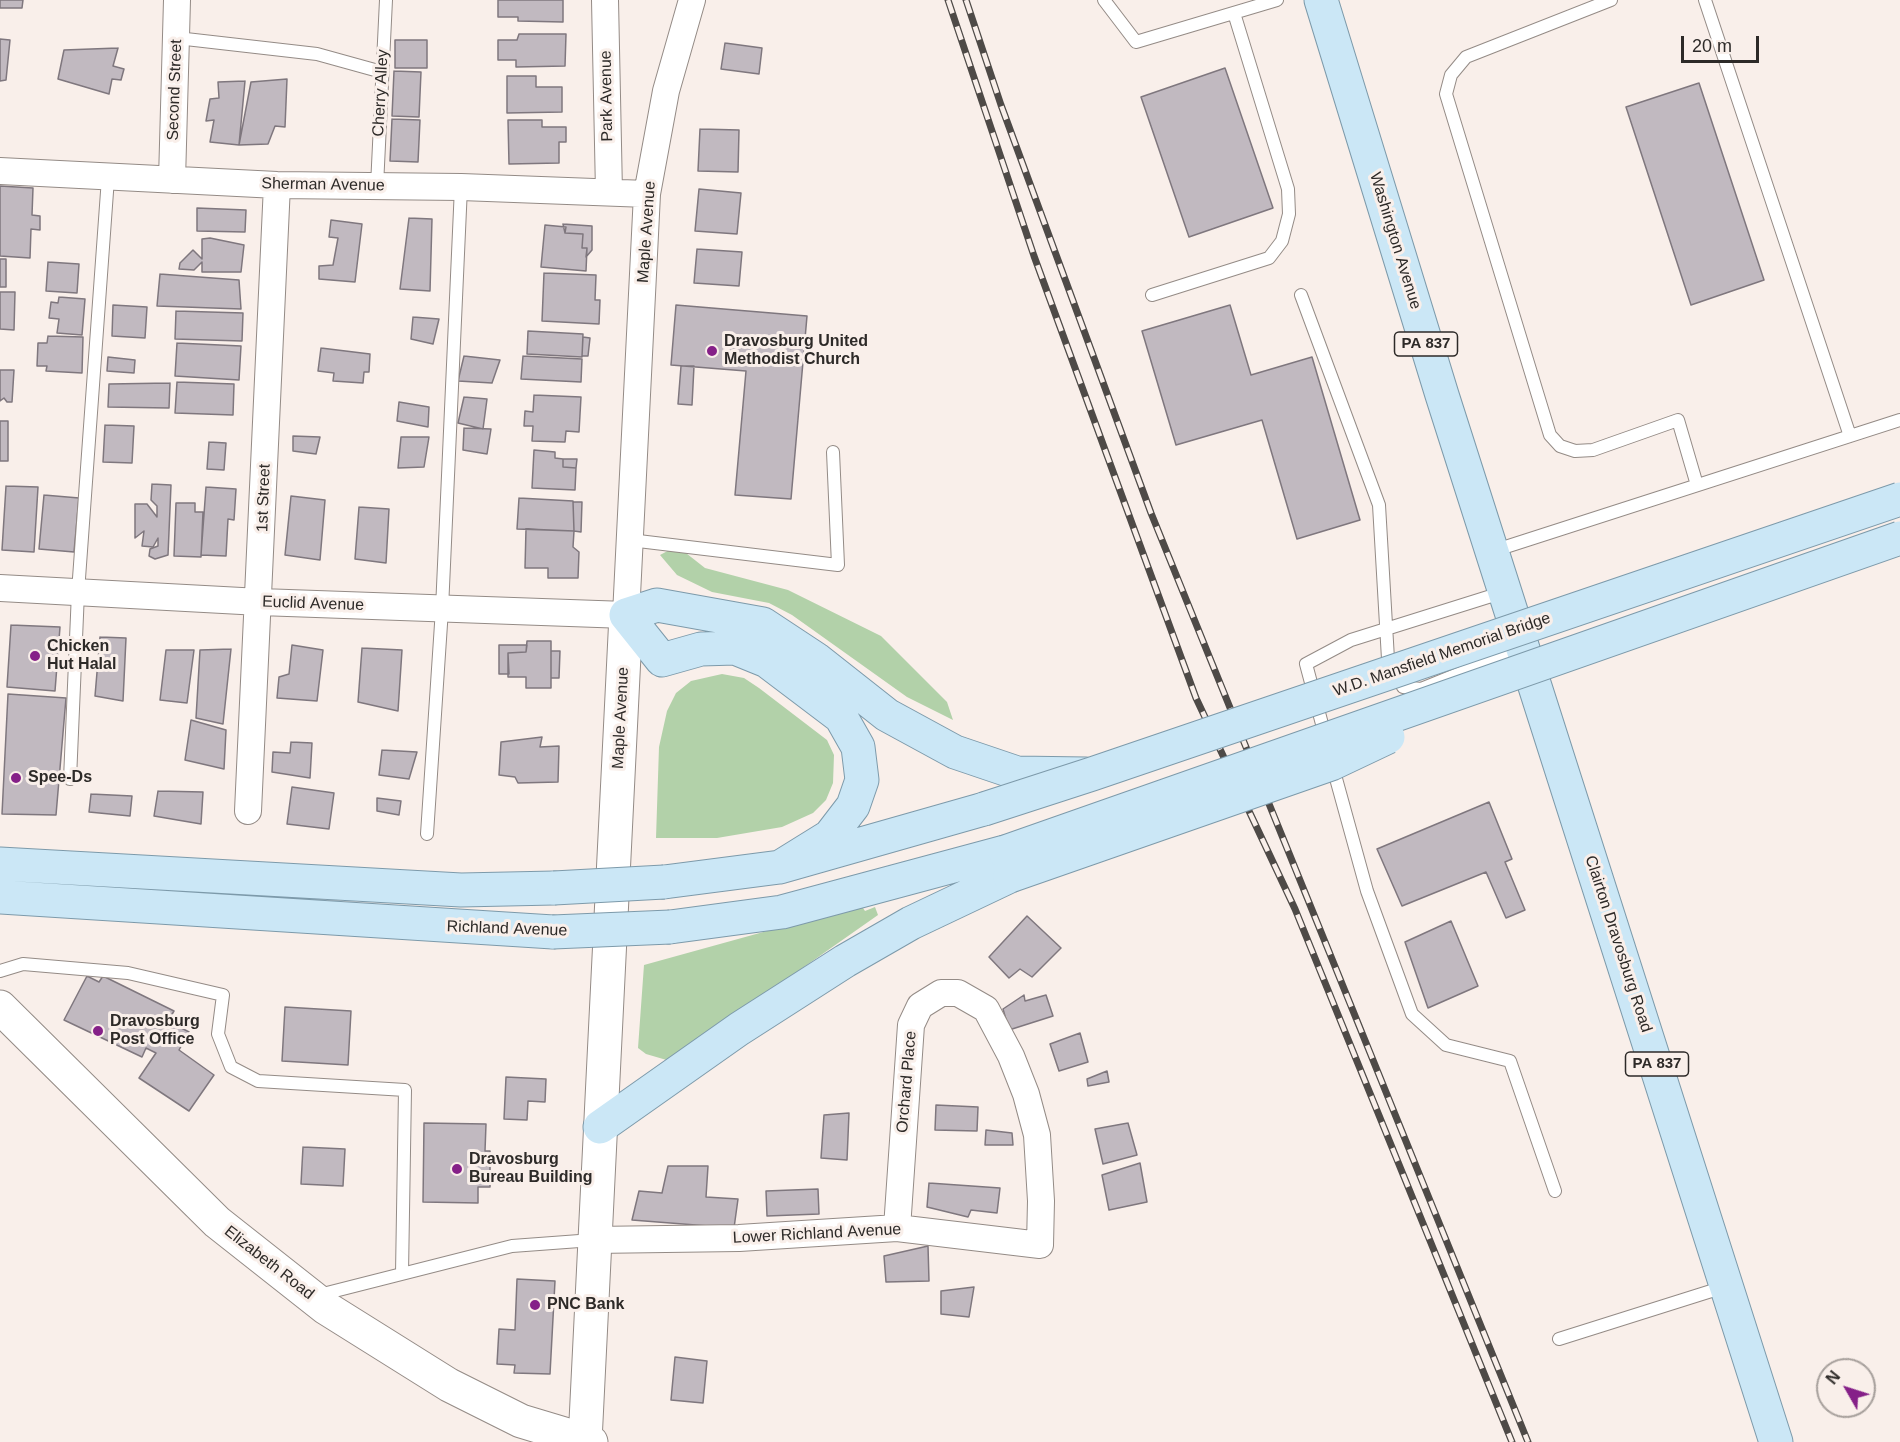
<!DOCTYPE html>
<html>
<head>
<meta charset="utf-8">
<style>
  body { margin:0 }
  #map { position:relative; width:1900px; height:1442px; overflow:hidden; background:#f9efea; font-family:Helvetica,sans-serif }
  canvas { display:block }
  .north { position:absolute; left:1816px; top:1358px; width:60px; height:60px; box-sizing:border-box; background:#f9efea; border:2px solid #a7a09c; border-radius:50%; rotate:309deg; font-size:16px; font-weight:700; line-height:24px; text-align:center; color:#2d2a28 }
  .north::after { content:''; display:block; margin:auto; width:21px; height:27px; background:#852088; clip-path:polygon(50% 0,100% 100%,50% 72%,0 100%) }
  .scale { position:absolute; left:1681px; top:36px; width:78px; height:27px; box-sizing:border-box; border:3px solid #2d2a28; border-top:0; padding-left:8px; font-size:18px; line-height:21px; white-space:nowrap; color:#2d2a28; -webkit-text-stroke:4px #f9efea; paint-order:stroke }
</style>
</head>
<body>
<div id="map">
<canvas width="1900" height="1442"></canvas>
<div class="north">N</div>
<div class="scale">20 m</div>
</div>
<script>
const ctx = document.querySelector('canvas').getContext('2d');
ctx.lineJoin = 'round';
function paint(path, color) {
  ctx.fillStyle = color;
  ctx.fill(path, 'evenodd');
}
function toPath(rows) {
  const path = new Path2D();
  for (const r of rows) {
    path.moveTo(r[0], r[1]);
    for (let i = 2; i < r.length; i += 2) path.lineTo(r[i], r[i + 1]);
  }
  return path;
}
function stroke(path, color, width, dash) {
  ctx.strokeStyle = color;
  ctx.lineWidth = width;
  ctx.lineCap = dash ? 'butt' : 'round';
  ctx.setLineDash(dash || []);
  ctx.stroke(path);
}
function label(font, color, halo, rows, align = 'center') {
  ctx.font = font + ' Helvetica,sans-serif';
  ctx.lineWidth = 6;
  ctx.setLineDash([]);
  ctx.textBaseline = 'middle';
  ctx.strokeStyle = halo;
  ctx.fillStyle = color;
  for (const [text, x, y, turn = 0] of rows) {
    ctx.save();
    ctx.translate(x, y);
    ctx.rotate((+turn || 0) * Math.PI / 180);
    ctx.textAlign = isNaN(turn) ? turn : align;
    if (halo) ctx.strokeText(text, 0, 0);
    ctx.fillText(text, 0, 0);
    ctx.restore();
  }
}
const green = toPath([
  [677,546,705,568,788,590,881,636,947,702,953,720,907,697,792,615,769,603,712,592,677,575,660,555],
  [722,674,744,678,759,688,827,740,834,755,833,783,826,800,813,813,782,827,717,838,656,838,659,747,667,711,676,693,691,681],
  [861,905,865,911,875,907,878,915,670,1061,646,1054,638,1048,644,965]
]);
const building = toPath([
  [0,0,23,0,22,8,0,8,0,0],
  [498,0,563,0,563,22,518,21,518,17,498,17,498,0],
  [519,34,566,34,565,66,516,67,516,60,498,60,498,40,517,40,519,34],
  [0,39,10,40,6,80,0,81,0,39],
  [395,40,427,40,427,68,395,68,395,40],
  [725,43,762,48,759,74,721,69,725,43],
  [118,48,113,66,124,69,121,80,112,79,109,94,58,79,64,50,118,48],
  [1225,68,1273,208,1189,237,1141,97,1225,68],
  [394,71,421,72,419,117,392,116,394,71],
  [507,76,536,76,536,87,562,87,562,112,507,113,507,76],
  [287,79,285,127,275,126,268,144,239,145,251,82,287,79],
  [245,81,239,145,210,142,214,120,206,121,210,99,219,98,218,82,245,81],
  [1699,83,1764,280,1691,305,1626,107,1699,83],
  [392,119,420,120,418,162,390,161,392,119],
  [508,120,542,120,542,127,566,127,566,142,559,142,559,163,509,164,508,120],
  [700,129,739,130,738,172,698,171,700,129],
  [0,186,33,188,32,215,40,216,40,230,31,229,30,258,0,256,0,186],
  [699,189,741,193,737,234,695,231,699,189],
  [197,208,246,210,245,232,197,231,197,208],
  [409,218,432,219,430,291,400,289,409,218],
  [331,220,362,224,355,282,319,279,319,266,333,265,338,238,329,237,331,220],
  [563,224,592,226,592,250,586,257,587,248,582,248,583,234,565,233,563,224],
  [545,225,566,227,565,233,583,234,582,248,587,248,586,271,541,267,545,225],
  [210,238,244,245,241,272,202,272,202,262,194,270,179,269,180,263,193,250,202,259,202,239,210,238],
  [697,249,742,252,739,286,694,283,697,249],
  [0,259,6,259,6,287,0,287,0,259],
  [48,262,79,264,77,293,46,291,48,262],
  [544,273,596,275,595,300,600,300,599,324,542,321,544,273],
  [160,274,239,280,241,309,157,306,160,274],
  [0,292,15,292,14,330,0,329,0,292],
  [59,297,85,299,82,335,57,333,59,319,49,318,51,302,58,303,59,297],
  [113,305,147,307,145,338,112,336,113,305],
  [676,305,807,316,791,499,735,495,746,371,671,365,676,305],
  [1230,305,1251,375,1312,357,1360,520,1297,539,1262,420,1176,445,1142,331,1230,305],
  [176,311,243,313,242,341,175,339,176,311],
  [413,317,439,319,433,344,411,339,413,317],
  [528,331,583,334,582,357,527,354,528,331],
  [48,336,83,337,82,373,46,371,47,366,37,366,38,343,47,343,48,336],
  [583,337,590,338,588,356,582,356,583,337],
  [177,343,241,346,239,380,175,376,177,343],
  [321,348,370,354,369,372,364,372,363,383,333,381,334,373,318,371,321,348],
  [464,356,500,360,492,383,458,381,464,356],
  [523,356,582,359,581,382,521,379,523,356],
  [108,357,135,360,134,373,107,371,108,357],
  [681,366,694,366,692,405,678,404,681,366],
  [0,370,14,370,12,402,7,402,4,398,0,401,0,370],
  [177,382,234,384,233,415,175,413,177,382],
  [170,383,169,408,108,407,109,384,170,383],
  [534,395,581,397,579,432,566,431,565,442,532,441,533,426,524,426,525,411,533,412,534,395],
  [464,397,487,399,483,429,458,423,464,397],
  [399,402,429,407,428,427,397,421,399,402],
  [0,421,8,421,8,461,0,461,0,421],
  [105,425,134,426,132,463,103,462,105,425],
  [464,428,491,429,487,454,463,450,464,428],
  [293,436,320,437,316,454,293,451,293,436],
  [401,437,429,437,424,467,398,468,401,437],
  [209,442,226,443,224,470,207,469,209,442],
  [534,450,555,452,555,458,563,459,563,467,576,468,575,490,532,488,534,450],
  [563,459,577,459,576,468,563,467,563,459],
  [152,484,171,485,168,555,155,559,149,556,150,549,158,546,158,538,153,547,142,546,144,531,135,538,135,504,147,504,157,517,157,506,151,500,152,484],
  [6,486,38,487,34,552,2,550,6,486],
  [206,487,236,489,234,520,228,519,226,556,201,555,206,487],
  [44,495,79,498,74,552,39,549,44,495],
  [291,496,325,500,320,560,285,555,291,496],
  [519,498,573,501,574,531,517,529,519,498],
  [573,502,582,502,581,532,574,531,573,502],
  [176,503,195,503,195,512,203,512,201,557,174,556,176,503],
  [359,507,389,509,386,563,355,559,359,507],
  [526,529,574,531,573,547,579,552,578,578,548,578,548,568,525,568,526,529],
  [11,625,60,627,55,691,7,687,11,625],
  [100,637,126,638,123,701,95,696,100,637],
  [527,641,551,641,551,688,526,688,526,677,508,677,508,653,526,652,527,641],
  [292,645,323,650,317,701,277,698,279,677,289,674,292,645],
  [499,645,527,645,526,652,508,653,509,674,499,674,499,645],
  [362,648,402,650,398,711,358,702,362,648],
  [231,649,223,724,196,718,200,650,231,649],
  [166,650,194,650,187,703,160,700,166,650],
  [551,651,560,651,559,678,551,678,551,651],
  [8,694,66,698,56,815,2,814,8,694],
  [191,720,226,730,224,769,185,760,191,720],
  [542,737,540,747,559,746,558,782,518,783,515,777,499,775,501,742,542,737],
  [291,742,312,743,310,778,272,772,273,752,290,753,291,742],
  [382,750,417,752,409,779,379,775,382,750],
  [292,787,334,793,329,829,287,824,292,787],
  [158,791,203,792,201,824,154,816,158,791],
  [91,794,132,796,130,816,89,812,91,794],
  [377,798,401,801,399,815,377,811,377,798],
  [1489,802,1512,859,1505,862,1525,910,1506,918,1486,872,1402,906,1377,849,1489,802],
  [1027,916,1061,948,1032,977,1020,969,1009,978,989,957,1027,916],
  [1451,921,1478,986,1428,1008,1405,942,1451,921],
  [87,976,99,982,103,976,174,1011,168,1021,189,1032,179,1050,214,1075,189,1111,139,1078,156,1053,146,1048,142,1057,64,1020,87,976],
  [1024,995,1025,1001,1046,995,1053,1016,1009,1030,1003,1009,1024,995],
  [285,1007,351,1011,348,1065,282,1061,285,1007],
  [1080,1033,1088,1062,1059,1071,1050,1044,1080,1033],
  [1107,1071,1109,1082,1088,1086,1087,1079,1107,1071],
  [506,1077,546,1079,545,1102,528,1101,527,1120,504,1119,506,1077],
  [936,1105,978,1107,977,1131,935,1130,936,1105],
  [849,1113,847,1160,821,1158,824,1115,849,1113],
  [424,1123,486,1124,485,1151,490,1151,490,1187,478,1187,478,1203,423,1202,424,1123],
  [1128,1123,1137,1155,1103,1164,1095,1129,1128,1123],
  [986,1130,1012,1133,1013,1145,985,1145,986,1130],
  [303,1147,345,1149,343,1186,301,1184,303,1147],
  [1140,1163,1147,1202,1109,1210,1102,1175,1140,1163],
  [668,1166,708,1166,706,1197,738,1199,734,1228,632,1220,639,1191,662,1193,668,1166],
  [929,1183,1000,1188,997,1213,971,1210,968,1217,927,1207,929,1183],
  [818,1189,819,1214,767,1216,766,1191,818,1189],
  [928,1246,929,1281,886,1282,884,1256,928,1246],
  [517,1279,555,1281,550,1374,514,1373,515,1365,497,1364,499,1329,515,1330,517,1279],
  [974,1287,969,1317,941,1314,941,1291,974,1287],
  [675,1357,707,1361,703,1403,671,1400,675,1357]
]);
const lane = toPath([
  [1104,0,1136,42,1277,0],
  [1611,0,1466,57,1451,75,1446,94,1550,435,1560,446,1575,451,1593,450,1678,420,1697,485],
  [1705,0,1850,436],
  [177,38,317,54,382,72],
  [377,186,386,0],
  [1152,295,1269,258,1282,241,1289,214,1288,189,1234,13],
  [1301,295,1379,505,1388,659,1403,687,1421,689,1522,648],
  [630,540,838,565,833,452],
  [1493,551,1900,420],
  [1326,739,1306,664,1351,640,1504,592],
  [1332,764,1367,891,1412,1014,1446,1045,1510,1061,1555,1191],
  [70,779,78,592,108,178],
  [427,834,442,609,461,187],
  [0,971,23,964,128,973,223,995,218,1034,231,1067,258,1081,405,1090,402,1273],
  [315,1296,512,1246,593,1240],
  [1559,1339,1724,1287]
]);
const street = toPath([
  [605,0,609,192],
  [0,171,277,185,461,187,647,194],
  [172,180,177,0],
  [0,588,260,602,626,615,647,194,666,91,692,0],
  [248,811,277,185],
  [593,1240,739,1238,897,1228,1040,1245,1041,1201,1037,1135,1026,1094,1011,1056,986,1009,958,993,941,993,920,1006,911,1025,897,1228]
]);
const secondary = toPath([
  [0,1007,217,1222,326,1308,449,1385,521,1421,591,1442],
  [585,1441,626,615]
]);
const primary = toPath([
  [1321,0,1442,395,1776,1442],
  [0,864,461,890,554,888],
  [780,867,830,836,853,806,862,780,858,747,841,717,767,661,735,648,701,649,662,660,626,615,657,605,763,624,816,659,887,715,955,752,1017,773,1086,774],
  [664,882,780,867,984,809],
  [0,897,553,932],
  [670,927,782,912,1005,852],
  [600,1127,739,1029,845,961,911,923,1010,876]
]);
const rail = toPath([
  [948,0,1034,256,1196,698,1295,909,1512,1442],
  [966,0,1001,105,1151,513,1528,1442]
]);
const primaryBridge = toPath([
  [984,809,1092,774,1900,499],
  [1005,852,1900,538],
  [1010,876,1331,764,1388,737],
  [554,888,664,882],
  [553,932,670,927]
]);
const markers = [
  [712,351,6,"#852088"],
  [35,656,6,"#852088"],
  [16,778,6,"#852088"],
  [98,1031,6,"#852088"],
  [457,1169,6,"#852088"],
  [535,1305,6,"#852088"]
];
const shields = [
  [1426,344,63],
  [1657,1064,63]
];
const shieldNames = [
  ["PA 837",1426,344],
  ["PA 837",1657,1064]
];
const streetNames = [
  ["Second Street",175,90,-88],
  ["Cherry Alley",381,93,-87],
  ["Park Avenue",607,96,-91],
  ["Sherman Avenue",323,185,1],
  ["Maple Avenue",647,232,-86],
  ["Washington Avenue",1395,241,73],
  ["1st Street",264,498,-88],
  ["Euclid Avenue",313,604,2],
  ["W.D. Mansfield Memorial Bridge",1442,655,-19],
  ["Maple Avenue",621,718,-87],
  ["Richland Avenue",507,929,2],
  ["Clairton Dravosburg Road",1618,944,72],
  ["Orchard Place",907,1082,-85],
  ["Lower Richland Avenue",817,1234,-3],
  ["Elizabeth Road",269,1263,38]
];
const poiNames = [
  ["Dravosburg United",724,342],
  ["Methodist Church",724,360],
  ["Chicken",47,647],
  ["Hut Halal",47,665],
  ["Spee-Ds",28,778],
  ["Dravosburg",110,1022],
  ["Post Office",110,1040],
  ["Dravosburg",469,1160],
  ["Bureau Building",469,1178],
  ["PNC Bank",547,1305]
];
paint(green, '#b2d1a9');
paint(building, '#c1b9c0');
stroke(building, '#7f777e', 1.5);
stroke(lane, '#948b86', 14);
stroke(street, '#948b86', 28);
stroke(secondary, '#948b86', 35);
stroke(primary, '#7d9aaa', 35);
stroke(lane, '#fff', 12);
stroke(street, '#fff', 26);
stroke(secondary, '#fff', 33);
stroke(primary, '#cbe7f6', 33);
stroke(rail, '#4e4a47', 7);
stroke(rail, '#f9efea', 4.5, [14]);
stroke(primaryBridge, '#7d9aaa', 35, []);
stroke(primaryBridge, '#cbe7f6', 33);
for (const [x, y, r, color] of markers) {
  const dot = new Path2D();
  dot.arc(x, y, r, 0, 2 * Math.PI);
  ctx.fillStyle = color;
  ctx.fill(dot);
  stroke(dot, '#f9efea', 2);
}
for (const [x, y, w] of shields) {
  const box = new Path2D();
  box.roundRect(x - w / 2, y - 12, w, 24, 4.5);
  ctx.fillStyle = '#f9efea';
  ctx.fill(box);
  stroke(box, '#2d2a28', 1.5);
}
label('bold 15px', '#2d2a28', null, shieldNames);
label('16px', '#2d2a28', '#f9efea', streetNames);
label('bold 16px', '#2d2a28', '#f9efea', poiNames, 'left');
</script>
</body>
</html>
